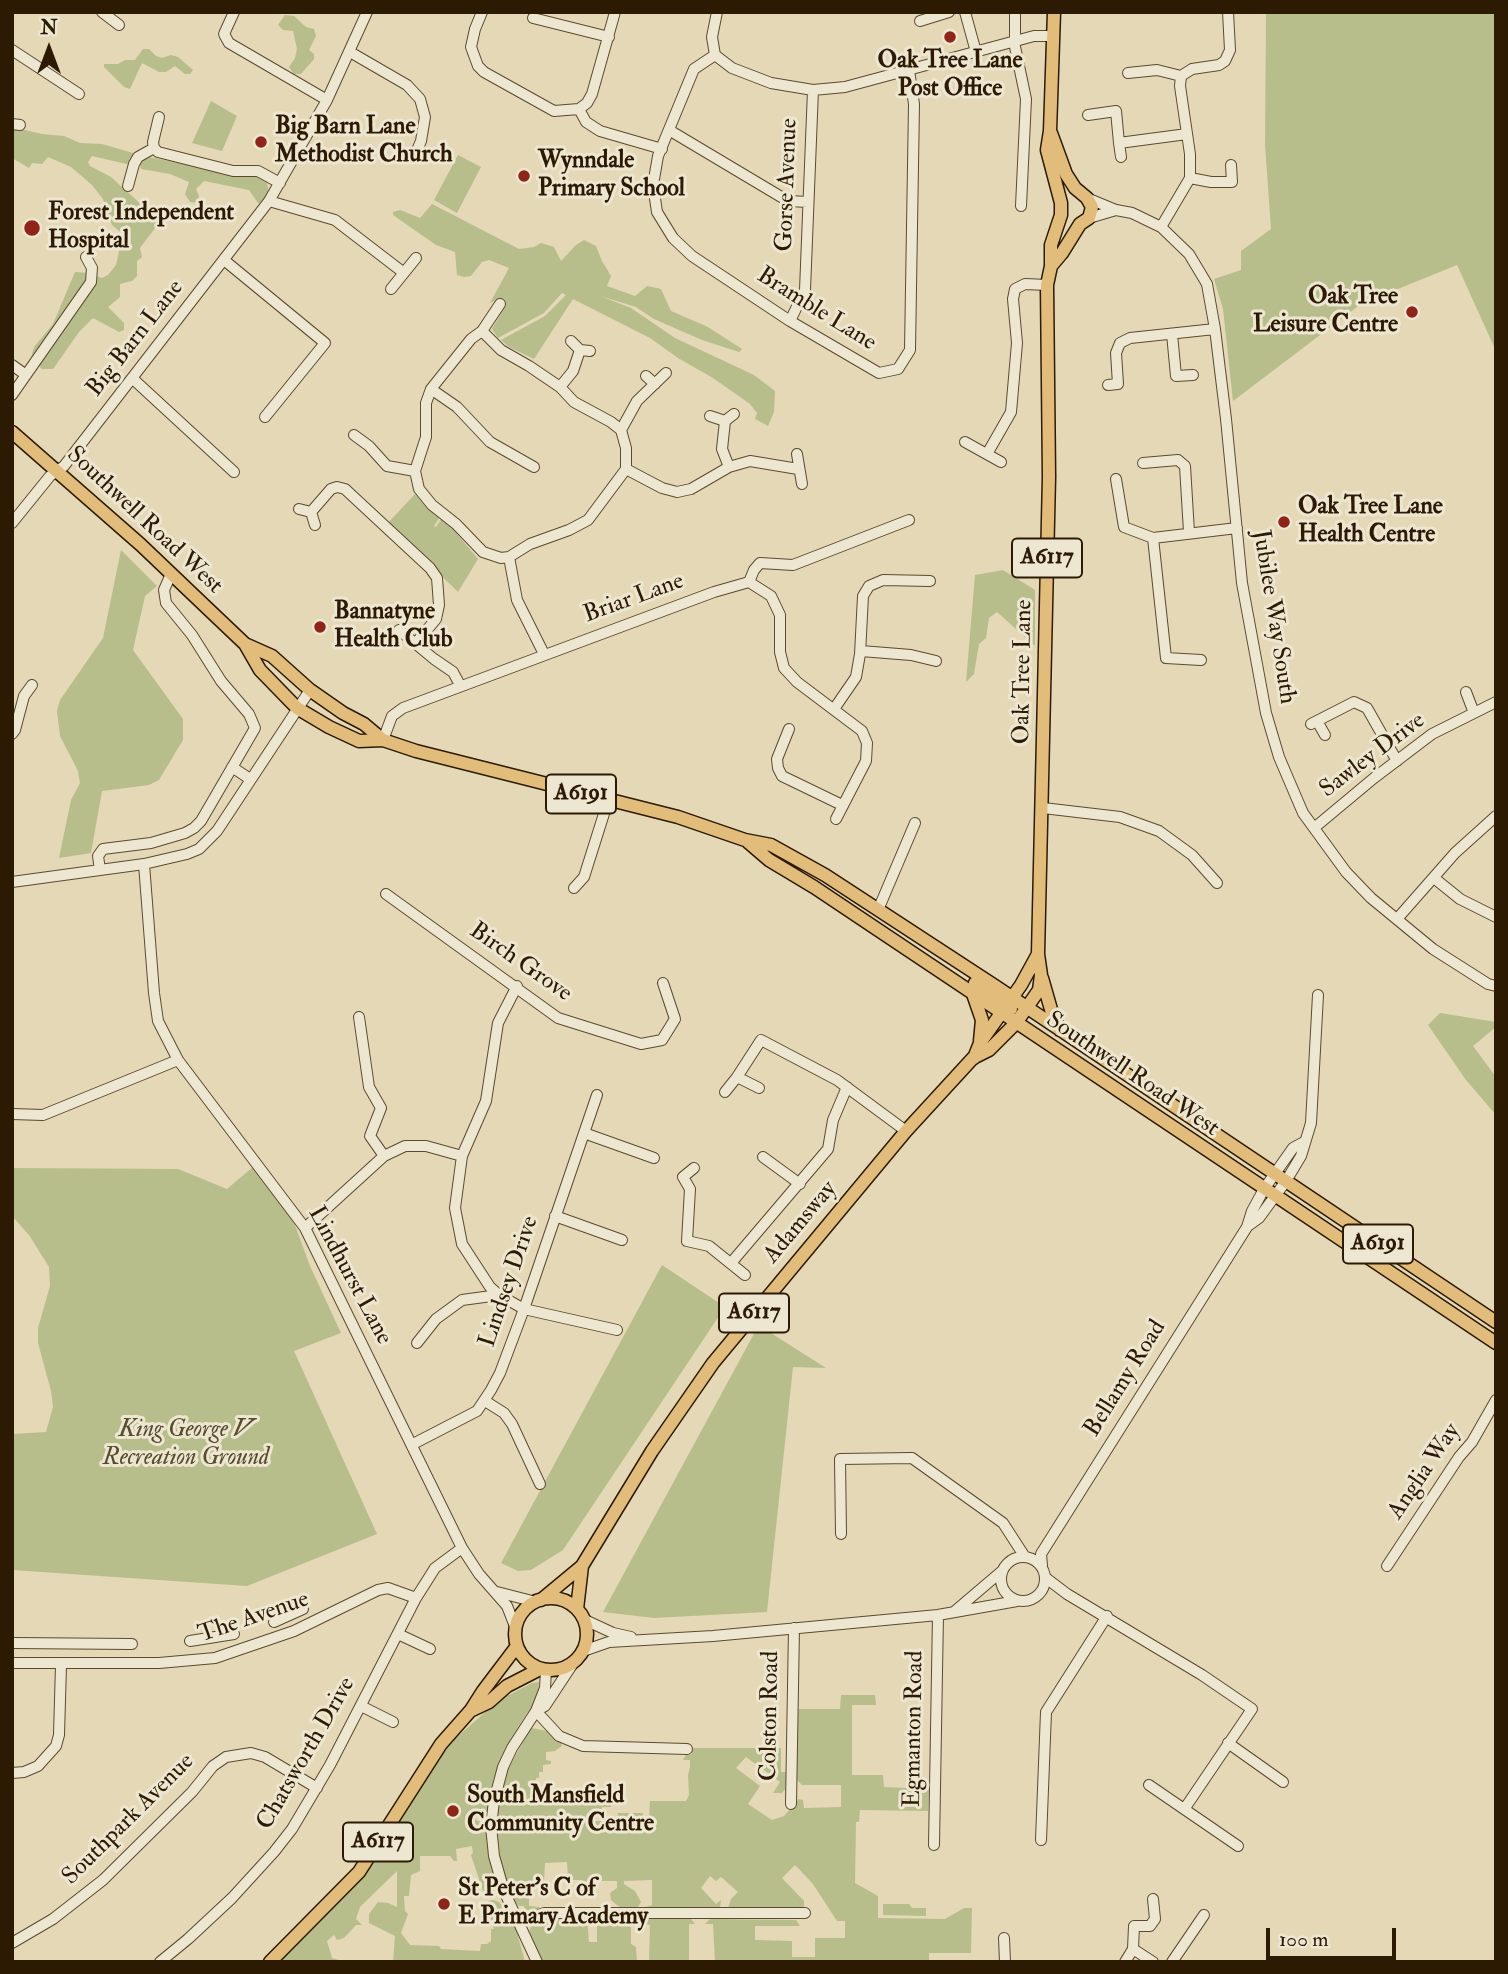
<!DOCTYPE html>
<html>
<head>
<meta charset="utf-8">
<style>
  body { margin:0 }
  #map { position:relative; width:1508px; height:1974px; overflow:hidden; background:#e4d8b6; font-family:"IM FELL Double Pica",serif }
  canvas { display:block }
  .frame { position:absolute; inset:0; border:14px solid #2d1a03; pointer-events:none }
  .north { position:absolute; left:14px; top:14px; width:70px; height:70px; -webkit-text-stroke:5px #ede6d0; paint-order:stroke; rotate:0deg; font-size:19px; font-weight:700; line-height:28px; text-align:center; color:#2d1a03 }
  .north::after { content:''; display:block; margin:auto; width:24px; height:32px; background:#2d1a03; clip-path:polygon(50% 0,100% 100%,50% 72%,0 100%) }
  .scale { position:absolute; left:1266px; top:1928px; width:130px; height:32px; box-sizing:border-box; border:4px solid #2d1a03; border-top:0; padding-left:9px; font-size:21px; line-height:24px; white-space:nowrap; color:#2d1a03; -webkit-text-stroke:5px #ede6d0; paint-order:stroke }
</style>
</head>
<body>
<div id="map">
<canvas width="1508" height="1974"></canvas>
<div class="frame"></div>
<div class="north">N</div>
<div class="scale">100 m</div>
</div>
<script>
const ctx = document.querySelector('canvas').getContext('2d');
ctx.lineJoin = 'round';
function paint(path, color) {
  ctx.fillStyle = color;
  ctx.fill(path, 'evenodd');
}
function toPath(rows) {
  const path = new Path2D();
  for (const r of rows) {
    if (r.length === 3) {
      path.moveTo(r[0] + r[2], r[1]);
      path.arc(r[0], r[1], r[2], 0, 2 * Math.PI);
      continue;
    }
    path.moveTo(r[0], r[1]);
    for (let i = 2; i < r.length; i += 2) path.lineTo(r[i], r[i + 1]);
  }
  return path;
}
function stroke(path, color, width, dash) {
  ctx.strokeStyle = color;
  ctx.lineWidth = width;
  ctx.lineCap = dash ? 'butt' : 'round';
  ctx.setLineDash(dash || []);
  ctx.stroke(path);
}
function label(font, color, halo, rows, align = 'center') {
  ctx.font = font + ' "IM FELL Double Pica",serif';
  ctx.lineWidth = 6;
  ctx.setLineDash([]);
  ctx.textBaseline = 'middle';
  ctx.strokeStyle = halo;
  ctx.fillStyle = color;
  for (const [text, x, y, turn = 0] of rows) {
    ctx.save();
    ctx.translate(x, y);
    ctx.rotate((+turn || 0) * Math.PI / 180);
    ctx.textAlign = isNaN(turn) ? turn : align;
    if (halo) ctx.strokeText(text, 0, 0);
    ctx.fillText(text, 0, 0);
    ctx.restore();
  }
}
const green = toPath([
  [1266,12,1496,12,1496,351,1457,265,1361,304,1233,401,1223,309,1214,279,1241,270,1241,251,1271,229,1265,145],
  [285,15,294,16,306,27,314,29,316,36,309,50,314,54,314,59,301,74,294,74,289,67,295,58,297,49,293,31,283,30,278,25],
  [143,49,149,49,156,56,162,58,171,55,178,57,193,70,190,74,185,74,175,66,166,72,159,72,142,63,130,89,124,87,104,67,104,64,118,64,125,60,135,60],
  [211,101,237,116,222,151,192,143],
  [12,127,42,134,64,136,80,143,102,144,133,153,137,162,135,166,92,156,88,162,90,166,111,177,143,206,162,211,159,223,140,248,142,257,137,261,137,276,132,281,120,284,120,297,108,307,124,323,124,330,119,332,93,318,79,332,53,369,42,369,31,358,34,347,53,324,75,272,89,273,102,278,108,275,116,265,123,234,112,225,103,199,92,185,71,167,48,157,42,164,32,163,29,168,12,158],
  [458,155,481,167,457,213,434,200],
  [145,156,221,172,257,175,267,181,269,196,264,203,258,203,249,190,204,181,196,189,199,196,198,203,190,202,185,194,189,182,170,174,141,169,139,161],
  [432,204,519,249,534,247,541,243,554,247,561,261,576,245,584,240,596,246,602,261,611,276,607,286,635,296,647,286,661,289,671,311,708,327,742,349,739,352,702,340,654,319,636,307,600,296,631,308,675,338,754,375,775,391,774,412,768,426,755,419,757,413,750,404,713,378,678,358,650,338,573,299,534,359,509,347,501,340,545,316,566,295,562,293,544,313,498,338,492,329,506,305,501,298,490,303,509,268,489,260,482,262,471,276,464,277,457,275,455,252,436,245,393,215,393,212,400,210,420,218],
  [415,494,427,508,439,518,434,526,436,527,441,519,452,528,478,559,458,592,388,523],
  [121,550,157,586,145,596,133,650,183,719,183,740,159,780,149,785,102,791,91,853,59,858,71,800,80,783,78,771,60,736,57,711,60,700,103,638],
  [1003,570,1035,590,1035,646,997,612,989,618,986,638,979,644,974,674,966,682,975,575],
  [1440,1013,1496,1022,1496,1027,1473,1046,1496,1077,1496,1115,1466,1080,1428,1025],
  [253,1167,292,1217,310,1266,341,1333,294,1351,377,1534,247,1586,12,1570,12,1434,46,1432,53,1407,51,1391,38,1343,38,1328,50,1286,49,1267,29,1235,12,1216,12,1168,178,1169,227,1189],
  [662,1265,725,1307,563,1550,531,1570,518,1571,501,1563],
  [763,1328,826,1368,793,1367,767,1612,654,1618,603,1612,756,1330],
  [539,1682,538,1697,533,1704,534,1707,527,1713,513,1735,494,1778,488,1812,484,1815,476,1815,476,1820,487,1824,494,1873,489,1874,494,1891,490,1895,483,1891,471,1855,473,1853,472,1846,456,1849,457,1861,454,1861,450,1856,420,1856,420,1871,411,1875,409,1896,404,1896,405,1911,408,1914,401,1933,410,1945,439,1946,441,1949,480,1951,481,1944,487,1944,491,1941,491,1929,494,1929,488,1908,488,1901,493,1900,499,1902,508,1913,516,1929,525,1962,393,1962,395,1936,369,1923,369,1914,378,1902,388,1903,397,1907,397,1871,360,1907,356,1919,362,1925,356,1925,344,1938,337,1940,334,1935,327,1941,332,1958,345,1962,280,1962,342,1898,382,1848,438,1760,456,1738,503,1696,509,1695,532,1683],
  [841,1695,875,1695,876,1705,852,1705,852,1775,883,1775,884,1787,929,1789,928,1811,860,1810,859,1822,856,1822,855,1883,878,1896,878,1918,945,1919,964,1908,972,1908,971,1953,929,1953,929,1960,938,1962,715,1962,713,1924,705,1924,710,1919,796,1920,800,1926,755,1926,755,1940,792,1941,792,1957,815,1957,815,1938,845,1938,845,1921,837,1921,813,1884,795,1865,782,1878,804,1901,804,1908,728,1908,731,1899,738,1892,721,1877,716,1881,710,1876,701,1888,716,1904,721,1900,720,1908,669,1907,667,1911,646,1907,652,1905,652,1880,624,1881,624,1884,635,1891,641,1902,636,1910,627,1910,618,1906,611,1900,610,1893,617,1888,617,1881,589,1881,588,1891,583,1891,582,1880,568,1880,567,1862,545,1863,544,1883,529,1884,529,1906,539,1907,540,1910,527,1915,524,1906,519,1906,512,1899,498,1859,497,1815,507,1771,531,1728,547,1731,561,1742,562,1746,555,1751,546,1752,546,1760,551,1761,551,1764,543,1765,543,1772,539,1772,539,1778,536,1778,536,1790,603,1791,604,1783,613,1783,611,1807,602,1807,601,1812,594,1812,595,1821,617,1821,618,1813,643,1813,643,1819,649,1820,650,1801,686,1801,689,1795,688,1775,690,1767,690,1760,683,1760,684,1758,686,1755,692,1754,692,1748,781,1748,781,1772,787,1772,787,1787,782,1793,773,1793,780,1782,746,1757,736,1768,760,1786,748,1804,772,1820,784,1816,790,1809,794,1808,798,1799,803,1800,804,1808,841,1807,841,1785,802,1785,795,1778,795,1709,840,1709],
  [883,1904,909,1904,912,1908,926,1908,926,1916,883,1915],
  [546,1917,587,1918,589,1942,597,1942,597,1924,600,1917,628,1917,631,1924,631,1944,636,1947,637,1962,543,1962,529,1932,531,1926,536,1920],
  [643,1918,691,1919,695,1924,689,1924,689,1962,649,1962,650,1925,642,1924]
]);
const minor = toPath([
  [102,12,119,25],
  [234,12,224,34,229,43,327,100],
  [482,12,475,29,471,47,478,66,484,72,554,111,579,109,586,122,600,131,662,149],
  [717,12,712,37,715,55,732,68,771,83,813,90,845,87,1034,36,1053,36],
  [965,12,976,52],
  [1015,12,1015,42],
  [533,18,609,37],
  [920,21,949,12],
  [1014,42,1026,99,1021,206],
  [12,50,79,94],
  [350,52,407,85,420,99,425,117,421,141,415,155],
  [715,55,694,69,658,156,653,185,657,212,673,238,692,256,790,321,879,373,898,369,910,350,914,104,909,70],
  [1128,73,1157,70,1181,76],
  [579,109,587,103,592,94,615,12],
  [1088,115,1116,111,1119,143,1187,134],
  [159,117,153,142,154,148,158,152,233,171,258,171,280,183],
  [12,124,20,125],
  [669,130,788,201,808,202],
  [1119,143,1121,157],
  [1190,178,1211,182,1232,182,1231,165],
  [128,186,134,164,138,157,154,148],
  [1087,198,1116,210,1132,213,1161,227,1189,254,1207,284,1215,329,1226,419,1242,583,1266,713,1279,757,1303,813,1346,872,1371,898,1433,949,1488,984,1496,986],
  [269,201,335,220,404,273],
  [1089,218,1116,210],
  [1161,227,1190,178,1190,154,1180,86,1181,76,1192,69,1219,65,1225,61,1230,50,1228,12],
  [224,260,325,343,265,417],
  [391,289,416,258],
  [790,321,805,290,813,90],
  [482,331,501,350,529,366,560,387,574,402,611,422,621,430,626,448,626,469,588,520,569,530,530,544,509,557,501,558,483,552,456,524,432,505,419,489,415,471,426,437,426,403,431,389,471,339,482,331,500,304],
  [1172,334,1176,376,1193,375],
  [571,341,580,350,590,351],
  [12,365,26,375],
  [646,376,655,384],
  [132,378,234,472],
  [1108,385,1118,384,1116,353,1120,343,1130,338,1215,329],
  [560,387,573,371,580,350],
  [431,389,457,407,490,442,534,467],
  [12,395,91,282,92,268,86,257],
  [710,416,725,421,734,414],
  [725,421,722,449,729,467],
  [621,430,637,401,666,373],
  [354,435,369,446,387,466,415,471],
  [965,442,1001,462],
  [797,454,802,484],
  [987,454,1011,412,1017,343,1013,299,1015,289,1025,284,1047,285],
  [1143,463,1178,460,1185,466,1189,532],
  [626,469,662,488,677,492,691,489,729,467,750,461,798,469],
  [1116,479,1124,527,1153,538],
  [299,509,311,512,315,525],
  [311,512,331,489,337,487,345,489,430,568,437,578,439,605,436,619,416,643],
  [12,523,50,476,64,466,269,201,327,100,367,12],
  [509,557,517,600,544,654],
  [749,582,771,596,780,615,780,652,784,668,797,682,862,731,867,743,866,761,836,819],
  [399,630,434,659,453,672,460,685],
  [861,651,911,655,936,661],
  [1201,660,1166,658,1153,538,1237,528],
  [1466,692,1474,713],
  [834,709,856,677,860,654,863,596,869,586,883,580,930,581],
  [1317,721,1325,735],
  [1311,724,1354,702,1367,708,1397,761],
  [789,729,777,759,778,768,782,776,842,805],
  [12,734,15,730,24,696,32,685],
  [383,740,392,716,403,708,714,592,749,582,754,570,760,563,793,565,909,520],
  [232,767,250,779],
  [1043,808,1120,817,1159,831,1192,855,1217,883],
  [1314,828,1374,778,1432,734,1496,702],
  [144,864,154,993,158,1021,178,1060,305,1228,462,1548,479,1574,507,1606,516,1629],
  [100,870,98,856,103,849,151,843,185,833,194,828,201,821,255,728,249,714,221,681,192,635,166,603,164,590,171,574],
  [1434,878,1460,899,1496,917],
  [12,882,144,864,187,854,199,849,217,831,310,690],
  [574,888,584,877,608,801],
  [386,894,558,1018,641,1044,662,1040,675,1019,663,983],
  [878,910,915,823],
  [1397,919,1455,853,1496,816],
  [359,1017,369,1087,381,1108,370,1136,384,1156],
  [759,1088,737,1077,761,1040,837,1080,906,1131],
  [725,1092,737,1077],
  [12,1114,43,1115,178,1060],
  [584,1133,654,1158],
  [763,1157,800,1184],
  [694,1168,683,1177,690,1189,687,1241,709,1246,745,1275],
  [555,1216,622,1240],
  [1248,1226,1259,1218,1286,1181,1301,1156,1311,1123,1318,995],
  [305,1228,384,1156,405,1146,426,1146,462,1156],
  [731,1263,828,1149,833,1120,847,1087],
  [499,1295,490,1287,462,1244,455,1208,462,1156,486,1101,498,1023,517,986],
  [417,1343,436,1319,462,1300,499,1295,524,1309,617,1330],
  [485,1401,504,1413,512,1424,540,1484],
  [413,1444,477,1411,491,1390,500,1373,524,1309,597,1095],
  [841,1534,840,1459,912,1458,1003,1523,1025,1557],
  [1023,1579,22],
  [1042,1566,1041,1554,1247,1227,1252,1211,1264,1189,1293,1148,1304,1142],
  [1387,1566,1459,1457,1472,1442,1496,1400],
  [1046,1578,1067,1594,1202,1675,1252,1709,1185,1808],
  [497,1592,536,1602],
  [955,1611,1002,1571],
  [585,1620,613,1633,631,1637],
  [274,1622,303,1609],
  [398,1634,430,1649],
  [190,1641,234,1634],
  [12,1643,132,1644],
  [583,1651,609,1642,713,1636,938,1615,1017,1601],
  [12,1663,159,1663,215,1658,294,1631,378,1590,388,1588,416,1598],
  [361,1706,393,1722],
  [536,1711,559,1736,583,1746,687,1749],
  [536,1711,545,1706,572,1665],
  [1228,1743,1283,1782],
  [12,1773,24,1772,38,1766,56,1746,59,1735,61,1665],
  [1149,1785,1238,1846],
  [791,1804,794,1628],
  [1041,1840,1046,1712,1107,1616],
  [934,1845,938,1615],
  [519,1923,544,1913,805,1913],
  [1004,1938,1005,1962],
  [12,1943,53,1919,103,1880,192,1792,213,1766,226,1757,251,1753,265,1757,317,1788],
  [1133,1949,1153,1962],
  [160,1962,188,1939,232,1898,274,1852,292,1829,330,1765,416,1598,435,1568,462,1548],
  [537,1962,504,1891,494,1856,491,1826,494,1801,503,1767,512,1748,536,1711,545,1688,546,1670],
  [1125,1962,1133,1949,1134,1926,1150,1926,1155,1919,1153,1899],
  [1172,1962,1204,1915]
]);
const major = toPath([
  [1051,266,1062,253,1080,224,1089,218,1092,207,1087,198,1075,188,1066,174,1051,133],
  [12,432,141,545,205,606,245,644,260,670,297,708,329,727,359,741,383,740,416,751,678,817,745,840,771,845,825,875,995,986,1496,1322],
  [245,644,272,656,310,690,343,713,364,724,383,740],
  [748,842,769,860,814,887,1496,1343],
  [1042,978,1052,1013,1060,1030],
  [975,983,1011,1009],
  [973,994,982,1020,980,1041],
  [974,1058,980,1043,1021,985,1038,954],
  [551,1634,36],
  [541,1600,582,1566,652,1451,713,1363,906,1131,973,1058,989,1050,1016,1023,1039,990,1041,975,1038,954,1049,477,1047,285,1051,266,1051,245,1061,215,1061,203,1047,150,1050,131,1054,12],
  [577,1609,582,1566],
  [472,1710,489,1702,507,1686,540,1669],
  [270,1962,359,1872,441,1744,471,1710,483,1691,517,1646]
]);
const markers = [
  [950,37,7,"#8f2418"],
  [261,142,7,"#8f2418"],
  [524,176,7,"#8f2418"],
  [32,228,9,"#8f2418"],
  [1412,312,7,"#8f2418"],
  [1284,522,7,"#8f2418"],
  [320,627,7,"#8f2418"],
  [453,1811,7,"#8f2418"],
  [444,1904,7,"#8f2418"]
];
const shields = [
  [1047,558,70],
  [581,794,70],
  [1378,1244,70],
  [754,1313,70],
  [378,1842,70]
];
const shieldNames = [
  ["A6117",1047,558],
  ["A6191",581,794],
  ["A6191",1378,1244],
  ["A6117",754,1313],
  ["A6117",378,1842]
];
const poiNames = [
  ["Oak Tree Lane",950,62,"center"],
  ["Post Office",950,90,"center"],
  ["Big Barn Lane",275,128],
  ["Methodist Church",275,156],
  ["Wynndale",538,162],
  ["Primary School",538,190],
  ["Forest Independent",48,214],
  ["Hospital",48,242],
  ["Oak Tree",1398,298,"right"],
  ["Leisure Centre",1398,326,"right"],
  ["Oak Tree Lane",1298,508],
  ["Health Centre",1298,536],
  ["Bannatyne",334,613],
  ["Health Club",334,641],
  ["South Mansfield",467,1797],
  ["Community Centre",467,1825],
  ["St Peter's C of",458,1890],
  ["E Primary Academy",458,1918]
];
const streetNames = [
  ["Gorse Avenue",788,185,-88],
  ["Bramble Lane",816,310,32],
  ["Big Barn Lane",136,339,-52],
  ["Southwell Road West",144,521,43],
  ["Briar Lane",634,599,-20],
  ["Jubilee Way South",1273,617,81],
  ["Oak Tree Lane",1024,672,-89],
  ["Sawley Drive",1373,756,-37],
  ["Birch Grove",520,963,35],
  ["Southwell Road West",1132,1075,34],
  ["Adamsway",801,1223,-50],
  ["Lindhurst Lane",349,1276,62],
  ["Lindsey Drive",510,1282,-71],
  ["Bellamy Road",1126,1379,-58],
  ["Anglia Way",1425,1472,-56],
  ["The Avenue",254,1618,-19],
  ["Colston Road",771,1716,-89],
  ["Egmanton Road",915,1729,-89],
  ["Chatsworth Drive",307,1754,-60],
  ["Southpark Avenue",129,1820,-45]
];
const parkNames = [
  ["King George V",186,1431],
  ["Recreation Ground",186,1459]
];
paint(green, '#b7be8c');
stroke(minor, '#5b4a30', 12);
stroke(major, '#2d1a03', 15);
stroke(minor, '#ede6d0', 10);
stroke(major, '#e2bc7b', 12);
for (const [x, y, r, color] of markers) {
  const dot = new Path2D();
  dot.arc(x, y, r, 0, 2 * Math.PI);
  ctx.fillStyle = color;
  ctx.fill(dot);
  stroke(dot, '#ede6d0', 2.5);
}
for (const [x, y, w] of shields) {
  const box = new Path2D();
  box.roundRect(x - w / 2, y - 19.5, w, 39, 5);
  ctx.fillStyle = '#ede6d0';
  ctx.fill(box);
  stroke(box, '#2d1a03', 2);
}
label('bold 23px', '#2d1a03', null, shieldNames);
label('bold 24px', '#2d1a03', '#ede6d0', poiNames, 'left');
label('24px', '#2d1a03', '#ede6d0', streetNames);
label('italic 24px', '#564b2c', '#ede6d0', parkNames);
</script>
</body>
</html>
